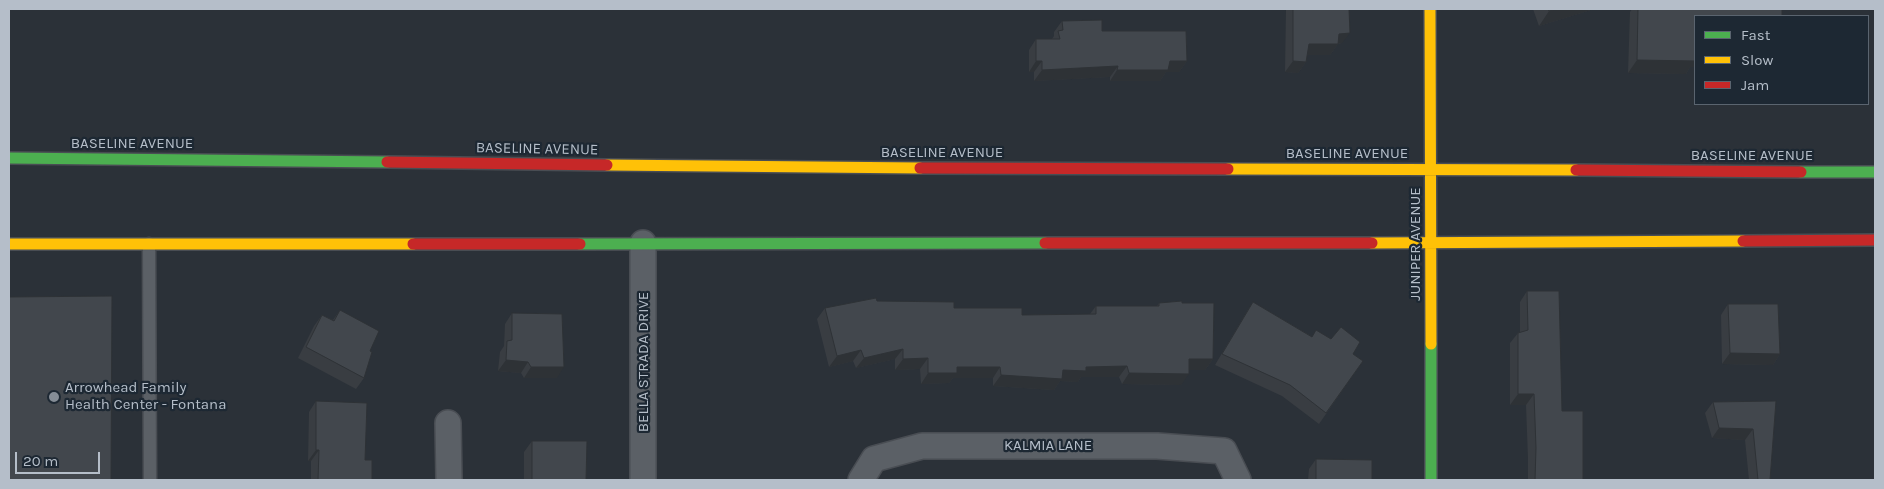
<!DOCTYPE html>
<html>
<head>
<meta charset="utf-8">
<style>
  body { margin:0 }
  #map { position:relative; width:1884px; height:489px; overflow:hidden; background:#2b3138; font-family:Karla,sans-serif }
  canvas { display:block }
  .frame { position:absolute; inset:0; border:10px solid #b5bec9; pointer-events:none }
  .legend { position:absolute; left:1694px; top:15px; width:175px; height:90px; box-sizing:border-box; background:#1d2833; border:1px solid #5a646f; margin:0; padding:6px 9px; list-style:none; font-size:15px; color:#b5bec9 }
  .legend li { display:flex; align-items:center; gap:10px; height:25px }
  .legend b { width:25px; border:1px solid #5a646f }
  .scale { position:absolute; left:15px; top:452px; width:85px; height:22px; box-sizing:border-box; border:2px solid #b5bec9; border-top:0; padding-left:6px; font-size:15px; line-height:18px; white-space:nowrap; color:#b5bec9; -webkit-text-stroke:4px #1d2833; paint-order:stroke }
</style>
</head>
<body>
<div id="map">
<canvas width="1884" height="489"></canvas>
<div class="frame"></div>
<ul class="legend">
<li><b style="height:6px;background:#4caf50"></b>Fast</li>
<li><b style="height:6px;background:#ffc107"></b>Slow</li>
<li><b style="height:6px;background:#c62828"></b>Jam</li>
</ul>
<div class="scale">20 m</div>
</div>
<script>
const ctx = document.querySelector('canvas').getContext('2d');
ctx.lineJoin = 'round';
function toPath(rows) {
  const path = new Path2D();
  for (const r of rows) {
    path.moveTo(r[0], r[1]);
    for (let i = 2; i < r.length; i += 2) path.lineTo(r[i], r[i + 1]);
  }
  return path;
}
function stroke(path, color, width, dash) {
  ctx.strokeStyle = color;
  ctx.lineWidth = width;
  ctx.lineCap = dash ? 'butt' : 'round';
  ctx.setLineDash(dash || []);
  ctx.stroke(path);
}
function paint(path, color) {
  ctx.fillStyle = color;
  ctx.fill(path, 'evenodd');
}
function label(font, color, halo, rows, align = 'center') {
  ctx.font = font + ' Karla,sans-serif';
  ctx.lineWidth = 4.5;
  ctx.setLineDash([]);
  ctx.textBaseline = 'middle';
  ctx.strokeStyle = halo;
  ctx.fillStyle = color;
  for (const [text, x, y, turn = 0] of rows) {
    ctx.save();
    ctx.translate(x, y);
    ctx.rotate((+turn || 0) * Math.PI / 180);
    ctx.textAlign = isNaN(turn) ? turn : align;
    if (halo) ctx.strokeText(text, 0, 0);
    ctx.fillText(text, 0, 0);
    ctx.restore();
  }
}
const lane = toPath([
  [149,244,150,480]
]);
const street = toPath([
  [643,243,643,480],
  [448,423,449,480],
  [861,480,874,459,922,446,1157,446,1224,451,1238,480]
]);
const fast = toPath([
  [9,158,387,162],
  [1801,172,1875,172],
  [580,244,1045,243],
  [1431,344,1431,480]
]);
const slow = toPath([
  [1430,9,1431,344],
  [607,165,920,168],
  [1228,169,1576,170],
  [1372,243,1743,241],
  [9,244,413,244]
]);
const jam = toPath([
  [387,162,607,165],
  [920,168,1228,169],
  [1576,170,1801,172],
  [1743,241,1875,240],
  [1045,243,1372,243],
  [413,244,580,244]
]);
const wall = toPath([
  [1286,9,1339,9,1342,43,1338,44,1330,55,1307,55,1306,62,1298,73,1285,72],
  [1533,9,1594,9,1539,26],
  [1632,9,1782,9,1695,16,1695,67,1690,67,1686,74,1628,73,1630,12],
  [1062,21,1102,31,1187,61,1179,72,1166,72,1160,81,1110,81,1110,77,1034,81,1034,72,1029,72,1029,50,1036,39,1052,39,1054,36,1054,32],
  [1527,291,1562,411,1583,480,1528,480,1528,459,1526,405,1510,405,1510,343,1518,333,1520,332,1520,302],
  [1253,302,1311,336,1331,339,1363,361,1319,424,1282,396,1215,365,1246,313],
  [1159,303,1182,303,1213,359,1205,370,1189,370,1181,385,1122,384,1119,377,1081,377,1078,382,1060,381,1054,390,993,386,993,378,953,378,949,383,921,384,920,369,895,370,895,359,856,368,853,361,829,367,817,319,825,308,954,308,1022,315,1090,314,1096,306,1157,306],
  [1728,304,1780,354,1773,365,1722,364,1721,315],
  [340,310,370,351,364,378,356,389,298,358,314,326,322,315,333,320],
  [512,313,557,378,524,378,521,373,498,371,500,352,504,346,505,324],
  [316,401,365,460,372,480,311,480,311,461,308,461,309,412],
  [1776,401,1770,480,1749,480,1745,440,1712,438,1705,413,1713,402],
  [532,441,586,480,524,480,524,452],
  [1316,459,1372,480,1308,480,1309,469]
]);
const shadedWall = toPath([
  [1557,9,1594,9,1539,26,1549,11],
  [1350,33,1342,43,1337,44,1338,44,1330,55,1301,55,1309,44,1339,34],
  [1695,54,1695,67,1690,67,1686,74,1628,73,1637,60],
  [1036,61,1042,61,1034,72,1029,72],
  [1170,61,1187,61,1179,72,1166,72,1160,81,1110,81,1117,70],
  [1293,61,1306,62,1298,73,1285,72],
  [1118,66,1110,77,1034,81,1042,70],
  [903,349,895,359,856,368,864,358],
  [861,350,853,361,829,367,837,356],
  [1730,353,1780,354,1773,365,1722,364],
  [928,358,920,369,895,370,903,359],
  [1189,359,1213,359,1205,370,1181,370],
  [506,360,528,362,521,373,498,371],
  [1127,366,1119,377,1081,377,1078,382,1060,381,1054,390,993,386,1001,375,1063,370,1086,367],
  [531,367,564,367,557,378,524,378],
  [957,367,1000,367,993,378,953,378,949,383,921,384,928,373],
  [1129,373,1189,374,1181,385,1122,384],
  [1518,394,1534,394,1526,405,1510,405],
  [1719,428,1753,429,1745,440,1712,438],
  [316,450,319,450,311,461,308,461]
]);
const building = toPath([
  [1293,9,1349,9,1350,33,1339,34,1338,44,1309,44,1306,62,1293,61,1293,9],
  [1548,9,1557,9,1549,11,1548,9],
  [1638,9,1782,9,1782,16,1695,16,1695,61,1637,60,1638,9],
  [1102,20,1102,31,1186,31,1187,61,1170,61,1168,70,1117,70,1118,66,1042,70,1042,61,1036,61,1036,39,1060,39,1058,31,1063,30,1062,21,1102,20],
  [1527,291,1559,291,1562,411,1583,411,1583,480,1535,480,1536,448,1534,394,1518,394,1518,333,1528,330,1527,291],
  [112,296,111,480,9,480,9,297,112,296],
  [876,298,877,301,954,302,954,308,1022,308,1022,315,1096,314,1096,306,1159,306,1159,303,1182,301,1182,303,1214,303,1213,359,1189,359,1189,374,1129,373,1127,366,1086,367,1086,371,1063,370,1062,379,1001,375,1000,367,957,367,957,373,928,373,928,358,903,359,903,349,864,358,861,350,837,356,825,308,876,298],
  [1253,302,1312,337,1316,330,1331,339,1341,327,1360,342,1353,354,1363,361,1326,413,1290,385,1222,354,1253,302],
  [1728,304,1778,304,1780,354,1730,353,1728,304],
  [340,310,379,331,370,351,372,352,364,378,306,347,322,315,334,321,340,310],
  [512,313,562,314,564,367,531,367,528,362,506,360,507,341,512,340,512,313],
  [316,401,367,403,365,460,372,460,372,480,318,480,319,450,316,450,316,401],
  [1776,401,1770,480,1758,480,1753,429,1719,428,1713,402,1776,401],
  [532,441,587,441,586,480,532,480,532,441],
  [1316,459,1372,460,1372,480,1316,480,1316,459]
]);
const markers = [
  [54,397,6,"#858d96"]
];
const streetNames = [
  ["BASELINE AVENUE",132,144],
  ["BASELINE AVENUE",537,149,1],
  ["BASELINE AVENUE",942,153],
  ["BASELINE AVENUE",1347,154],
  ["BASELINE AVENUE",1752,156],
  ["JUNIPER AVENUE",1416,244,-90],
  ["BELLA STRADA DRIVE",644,362,-90],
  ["KALMIA LANE",1048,446]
];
const poiNames = [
  ["Arrowhead Family",65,388],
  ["Health Center - Fontana",65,405]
];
stroke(lane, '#494d53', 15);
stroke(street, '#494d53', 28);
stroke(fast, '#494d53', 14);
stroke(slow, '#494d53', 14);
stroke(jam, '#494d53', 14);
stroke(lane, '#5b6066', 12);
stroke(street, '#5b6066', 25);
stroke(fast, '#4caf50', 11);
stroke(slow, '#ffc107', 11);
stroke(jam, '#c62828', 11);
paint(wall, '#393d42');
paint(shadedWall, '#2e3236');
paint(building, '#42474d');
stroke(building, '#2e3236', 1);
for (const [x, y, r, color] of markers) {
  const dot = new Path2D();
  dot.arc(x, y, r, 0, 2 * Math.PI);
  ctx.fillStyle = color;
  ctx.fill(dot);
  stroke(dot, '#1d2833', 2);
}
label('15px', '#b5bec9', '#1d2833', streetNames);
label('15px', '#b5bec9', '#1d2833', poiNames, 'left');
</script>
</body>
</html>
